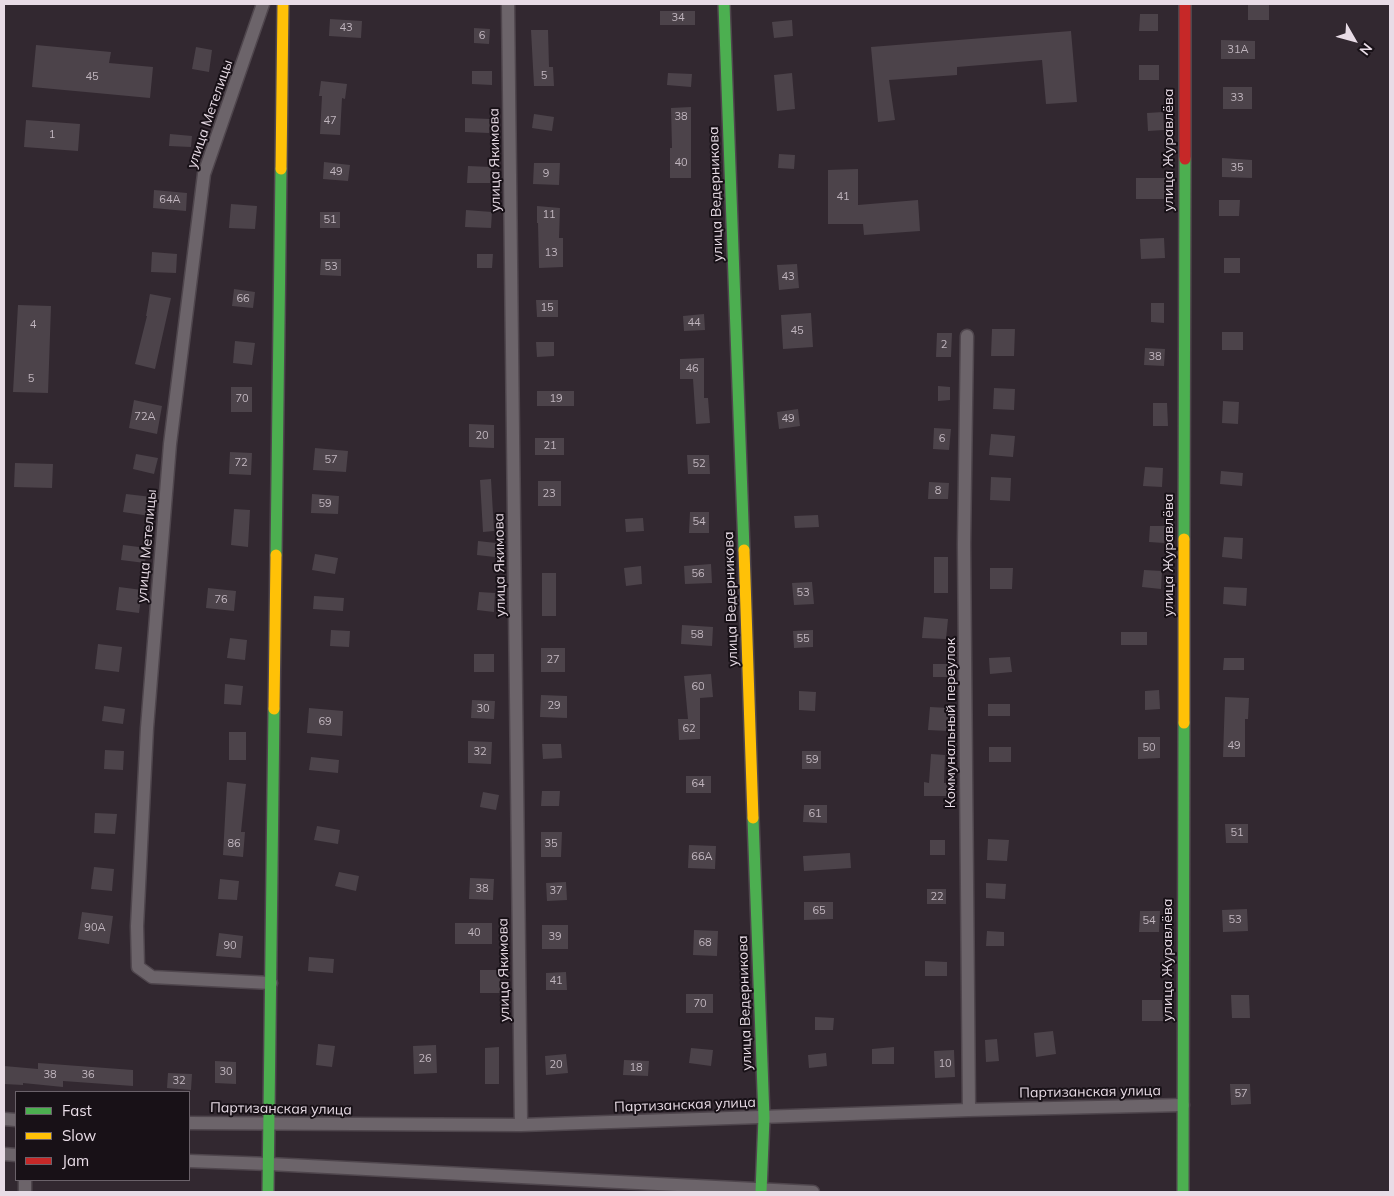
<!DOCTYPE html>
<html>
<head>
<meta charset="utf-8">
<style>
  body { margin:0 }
  #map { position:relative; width:1394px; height:1196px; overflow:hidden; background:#322830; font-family:Mulish,sans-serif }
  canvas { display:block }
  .frame { position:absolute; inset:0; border:5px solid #e8dce6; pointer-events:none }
  .legend { position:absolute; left:15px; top:1091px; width:175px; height:90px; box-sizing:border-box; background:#181117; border:1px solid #6b626a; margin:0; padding:6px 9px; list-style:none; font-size:15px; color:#e8dce6 }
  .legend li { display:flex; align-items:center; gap:10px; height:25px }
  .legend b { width:25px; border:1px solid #6b626a }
  .north { position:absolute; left:1329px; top:15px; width:50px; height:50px; -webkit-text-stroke:4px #181117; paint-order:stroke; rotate:128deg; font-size:14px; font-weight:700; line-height:20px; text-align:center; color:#e8dce6 }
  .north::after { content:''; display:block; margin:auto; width:18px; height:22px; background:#e8dce6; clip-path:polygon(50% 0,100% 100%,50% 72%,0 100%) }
</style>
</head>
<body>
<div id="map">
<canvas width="1394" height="1196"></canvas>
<div class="frame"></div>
<ul class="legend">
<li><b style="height:6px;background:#4caf50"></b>Fast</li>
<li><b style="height:6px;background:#ffc107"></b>Slow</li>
<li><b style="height:6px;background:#c62828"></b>Jam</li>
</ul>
<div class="north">N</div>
</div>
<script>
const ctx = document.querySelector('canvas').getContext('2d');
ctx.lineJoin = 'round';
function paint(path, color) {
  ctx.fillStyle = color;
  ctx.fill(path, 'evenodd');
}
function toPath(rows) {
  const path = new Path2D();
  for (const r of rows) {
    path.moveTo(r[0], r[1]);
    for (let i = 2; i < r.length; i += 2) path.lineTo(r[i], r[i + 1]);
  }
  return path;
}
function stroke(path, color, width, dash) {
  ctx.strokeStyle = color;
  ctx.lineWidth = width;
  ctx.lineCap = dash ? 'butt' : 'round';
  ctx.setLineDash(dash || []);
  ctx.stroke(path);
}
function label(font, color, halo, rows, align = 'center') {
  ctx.font = font + ' Mulish,sans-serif';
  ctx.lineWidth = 4;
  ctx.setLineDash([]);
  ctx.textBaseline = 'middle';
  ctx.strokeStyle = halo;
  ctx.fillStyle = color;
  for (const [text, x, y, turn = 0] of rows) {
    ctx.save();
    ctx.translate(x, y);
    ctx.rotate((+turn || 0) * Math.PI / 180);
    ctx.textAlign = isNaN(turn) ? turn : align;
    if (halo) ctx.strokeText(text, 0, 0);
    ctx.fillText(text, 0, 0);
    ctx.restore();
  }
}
const building = toPath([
  [1248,4,1269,4,1269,20,1248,20],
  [660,11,695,11,695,25,660,25],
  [1140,14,1158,14,1158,31,1139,31],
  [330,19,362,21,361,38,329,36],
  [792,20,793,36,774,38,772,22],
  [474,28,490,29,489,44,474,43],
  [531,30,548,30,549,67,553,67,554,86,534,86],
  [1071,31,1077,102,1046,104,1042,60,957,67,957,75,889,80,895,120,878,122,871,47],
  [1221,40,1255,41,1255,59,1221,59],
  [36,45,111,52,109,63,153,67,150,98,32,87],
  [196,47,212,50,209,72,192,69],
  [1139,65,1159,65,1159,80,1139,80],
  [472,71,492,71,492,85,472,84],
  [668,73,692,74,691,87,667,85],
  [792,73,795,109,777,111,774,75],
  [321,81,347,84,345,99,342,98,340,135,320,134,322,96,319,96],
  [1223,87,1252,87,1252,109,1223,109],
  [691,107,691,178,670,178,670,148,672,148,671,108],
  [1163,112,1164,130,1148,131,1147,113],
  [534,114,554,117,552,131,532,128],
  [465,118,490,119,489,133,465,132],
  [26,120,80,124,78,151,24,147],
  [170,134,192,136,191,147,169,146],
  [779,154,795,155,794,169,778,168],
  [1222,158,1252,160,1252,178,1222,177],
  [324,162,350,165,348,181,323,179],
  [534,163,560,163,559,185,533,184],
  [468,166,491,167,490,183,467,183],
  [858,169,858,205,918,200,920,231,864,235,863,224,828,224,828,170],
  [1136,178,1165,178,1164,199,1136,199],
  [154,190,187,193,186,211,153,208],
  [1219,200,1240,200,1239,216,1219,216],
  [231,204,257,206,255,229,229,228],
  [537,206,560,208,559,238,563,238,563,267,539,268,538,223,537,223],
  [466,210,492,212,491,228,465,227],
  [320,212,340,212,340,228,320,228],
  [1164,238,1165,258,1141,259,1140,239],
  [152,252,177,254,176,273,151,272],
  [477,254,493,254,492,268,477,268],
  [1224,258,1240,258,1240,273,1224,273],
  [321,259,341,259,341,276,320,275],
  [797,264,799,288,779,290,777,265],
  [234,289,255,292,253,308,232,306],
  [150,294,171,298,155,369,135,364,147,316,146,316],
  [536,300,558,300,558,317,537,317],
  [1151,303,1164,303,1164,323,1151,322],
  [18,305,51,306,48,393,13,392],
  [811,313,813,347,783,349,781,315],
  [704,314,705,330,684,331,683,316],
  [992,329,1015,329,1014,356,991,356],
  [1222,332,1243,332,1243,350,1222,350],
  [937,333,952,333,951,357,936,357],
  [235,341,255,343,252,365,233,363],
  [536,342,554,342,554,356,537,357],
  [1145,348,1165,349,1164,366,1144,365],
  [704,358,704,398,708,398,710,423,696,424,693,379,680,379,680,359],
  [938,386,950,387,950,400,938,401],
  [231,387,252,387,252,412,231,412],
  [994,388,1015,389,1014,410,993,409],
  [537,391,574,391,574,406,537,406],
  [134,400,162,406,157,434,129,428],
  [1223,401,1239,402,1238,424,1222,423],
  [1153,403,1167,403,1168,426,1153,426],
  [798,409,800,426,779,429,777,412],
  [469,424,494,425,494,448,469,447],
  [934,428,951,429,949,450,933,449],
  [991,434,1015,436,1013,457,989,455],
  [535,438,564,438,564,455,535,455],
  [315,448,348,451,346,472,313,470],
  [230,452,252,453,251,475,229,474],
  [136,454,158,458,154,474,133,469],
  [687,455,709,455,710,474,688,474],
  [15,463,53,464,52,488,14,487],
  [1145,467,1163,468,1162,487,1143,486],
  [1221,471,1243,473,1242,486,1220,484],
  [991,477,1011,478,1010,501,990,500],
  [491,479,494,531,483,532,480,480],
  [538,481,561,481,561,506,538,506],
  [929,482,949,483,948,499,928,499],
  [126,494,152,497,150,516,123,512],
  [312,494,339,496,338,514,311,513],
  [234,509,250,510,248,547,231,545],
  [690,512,709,512,709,533,689,533],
  [818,515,819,527,795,528,794,516],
  [643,518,644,531,626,532,625,519],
  [1150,526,1165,526,1164,543,1149,542],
  [1224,537,1243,538,1242,559,1222,557],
  [478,541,496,543,495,557,477,555],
  [123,545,147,548,145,563,121,560],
  [315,554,338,558,335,574,312,570],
  [934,557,948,557,948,593,934,593],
  [711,564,712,583,685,584,684,566],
  [641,566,642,584,626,586,624,568],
  [990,568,1013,568,1012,589,990,589],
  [1144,570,1162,571,1161,589,1142,587],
  [542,573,556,573,556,616,542,616],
  [812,582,814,604,794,605,792,583],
  [119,587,142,590,139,613,116,610],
  [1224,587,1247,588,1246,606,1223,604],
  [208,588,236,591,234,611,206,608],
  [479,592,495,593,494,612,477,610],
  [314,596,344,598,343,611,313,609],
  [924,617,948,619,946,639,922,638],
  [682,625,713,627,712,646,681,644],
  [331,630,350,631,349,647,330,646],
  [813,630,813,647,794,648,793,631],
  [1121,632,1147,632,1147,645,1121,645],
  [230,638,247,640,245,660,227,658],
  [98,644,122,647,119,672,95,669],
  [541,648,565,648,565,672,541,672],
  [474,654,494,654,494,672,474,672],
  [1010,657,1012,672,990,674,989,658],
  [1224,658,1244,658,1244,670,1223,670],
  [933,664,949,664,949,677,933,677],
  [711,674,713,697,700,698,700,739,679,740,678,719,688,719,684,676],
  [225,684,243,686,241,705,224,704],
  [1159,690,1160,709,1145,710,1145,691],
  [799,691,816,692,815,711,799,710],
  [541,695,567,696,567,718,540,717],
  [1225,697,1249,698,1248,719,1245,719,1245,757,1223,757],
  [472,700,495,701,494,719,471,718],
  [988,704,1010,704,1010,716,988,716],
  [104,706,125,709,123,724,102,721],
  [930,707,949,708,948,731,928,730],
  [309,708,343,711,342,736,307,733],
  [229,732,246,732,246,760,229,760],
  [1138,737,1160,737,1160,758,1138,759],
  [468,741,492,742,491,764,468,763],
  [542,744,561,744,562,758,543,759],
  [989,747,1011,747,1011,762,989,762],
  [105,750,124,751,123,770,104,769],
  [802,751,821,751,821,769,802,769],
  [931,754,945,755,944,783,947,783,947,796,924,796,924,782,929,783],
  [311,757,339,760,338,773,309,770],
  [686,776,711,776,711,793,686,793],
  [227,782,246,784,241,832,245,832,243,857,223,855],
  [542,791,560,791,559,806,541,806],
  [483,792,499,795,496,810,480,807],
  [804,805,827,805,827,823,803,822],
  [95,813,117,814,115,834,94,833],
  [1225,824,1248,824,1248,843,1226,843],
  [317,826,340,830,338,844,314,840],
  [541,832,562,832,561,857,541,857],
  [988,839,1009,840,1007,861,987,860],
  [930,840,945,840,945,855,930,855],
  [689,845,716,846,715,869,688,868],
  [850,853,851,868,804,871,803,856],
  [94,867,114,869,112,891,91,889],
  [339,872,359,876,356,891,335,886],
  [470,878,494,879,493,900,469,899],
  [220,879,239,881,237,900,218,899],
  [566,882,567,900,547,901,546,883],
  [986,883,1006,884,1005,899,986,898],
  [927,889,946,889,946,904,927,904],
  [804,902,833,902,833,919,804,920],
  [1247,909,1248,931,1223,932,1222,910],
  [1140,911,1160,911,1159,932,1139,932],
  [82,912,113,916,109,944,78,939],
  [455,923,492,923,492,944,455,944],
  [542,925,568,925,568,949,542,949],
  [694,930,718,931,717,956,693,955],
  [987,931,1004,932,1004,946,986,946],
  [219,933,243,936,241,958,216,956],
  [309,957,334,959,333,973,308,971],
  [925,961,947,962,947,976,925,976],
  [480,970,500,970,500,993,480,993],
  [566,972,567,990,546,990,546,973],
  [686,994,713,994,713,1013,686,1013],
  [1231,995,1249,995,1250,1018,1232,1018],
  [1142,1000,1162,1000,1163,1021,1142,1021],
  [815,1017,834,1018,833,1030,815,1030],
  [1053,1031,1056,1054,1036,1057,1034,1033],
  [997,1039,999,1061,986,1062,985,1040],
  [318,1044,335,1046,332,1067,316,1065],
  [436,1045,437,1073,414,1074,413,1046],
  [499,1047,499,1084,485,1084,485,1048],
  [894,1047,894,1064,872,1064,872,1049],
  [691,1048,713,1050,711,1066,689,1063],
  [954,1050,955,1077,935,1078,934,1051],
  [826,1053,827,1066,809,1068,808,1055],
  [566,1054,568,1073,546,1075,545,1056],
  [624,1060,649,1061,648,1076,623,1075],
  [215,1061,236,1062,236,1084,215,1083],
  [38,1063,133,1070,133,1086,63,1081,63,1087,23,1083,23,1085,4,1084,4,1066,38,1069],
  [168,1073,192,1074,191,1090,167,1088],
  [1230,1084,1250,1084,1251,1104,1231,1105]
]);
const street = toPath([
  [263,4,204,174,170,444,147,728,137,926,138,967,152,977,271,983],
  [508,4,521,1125],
  [967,336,964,544,969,1110],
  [4,1119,16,1120],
  [189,1123,521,1125,969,1110,1183,1105],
  [4,1154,16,1155],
  [189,1161,269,1164,813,1192],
  [25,1192,25,1180]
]);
const fast = toPath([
  [724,4,744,550],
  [1184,539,1185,159],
  [276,555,281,169],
  [753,818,764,1118,761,1192],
  [268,1192,274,709],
  [1183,1192,1184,723]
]);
const slow = toPath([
  [281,169,283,4],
  [744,550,753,818],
  [274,709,276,555],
  [1184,723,1184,539]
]);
const jam = toPath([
  [1185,159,1185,4]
]);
const numberNames = [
  ["34",678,18],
  ["43",346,28],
  ["6",482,36],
  ["31А",1238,50],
  ["5",544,76],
  ["45",92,77],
  ["33",1237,98],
  ["38",681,117],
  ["47",330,121],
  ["1",52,135],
  ["40",681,163],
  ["35",1237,168],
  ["49",336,172],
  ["9",546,174],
  ["41",843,197],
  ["64А",170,200],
  ["11",549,215],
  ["51",330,220],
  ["13",551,253],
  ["53",331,267],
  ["43",788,277],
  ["66",243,299],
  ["15",547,308],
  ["44",694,323],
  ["4",33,325],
  ["45",797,331],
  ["2",944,345],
  ["38",1155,357],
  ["46",692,369],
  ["5",31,379],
  ["70",242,399],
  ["19",556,399],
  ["72А",145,417],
  ["49",788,419],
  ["20",482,436],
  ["6",942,439],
  ["21",550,446],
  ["57",331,460],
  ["72",241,463],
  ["52",699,464],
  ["8",938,491],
  ["23",549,494],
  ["59",325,504],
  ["54",699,522],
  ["56",698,574],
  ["53",803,593],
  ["76",221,600],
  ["58",697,635],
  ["55",803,639],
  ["27",553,660],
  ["60",698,687],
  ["29",554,706],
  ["30",483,709],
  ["69",325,722],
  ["62",689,729],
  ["49",1234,746],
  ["50",1149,748],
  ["32",480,752],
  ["59",812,760],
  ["64",698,784],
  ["61",815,814],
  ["51",1237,833],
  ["86",234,844],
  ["35",551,844],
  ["66А",702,857],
  ["38",482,889],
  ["37",556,891],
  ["22",937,897],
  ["65",819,911],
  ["53",1235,920],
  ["54",1149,921],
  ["90А",95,928],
  ["40",474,933],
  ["39",555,937],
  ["68",705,943],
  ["90",230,946],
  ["41",556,981],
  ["70",700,1004],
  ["26",425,1059],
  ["10",945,1064],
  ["20",556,1065],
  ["18",636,1068],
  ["30",226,1072],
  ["38",50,1075],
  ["36",88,1075],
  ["32",179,1081],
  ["57",1241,1094]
];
const streetNames = [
  ["улица Метелицы",210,114,-71],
  ["улица Журавлёва",1169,150,-90],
  ["улица Якимова",495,160,-91],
  ["улица Ведерникова",716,194,-92],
  ["улица Метелицы",147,546,-85],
  ["улица Журавлёва",1169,555,-90],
  ["улица Якимова",500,565,-91],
  ["улица Ведерникова",731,599,-92],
  ["Коммунальный переулок",951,723,-90],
  ["улица Журавлёва",1168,960,-90],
  ["улица Якимова",504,970,-91],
  ["улица Ведерникова",745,1003,-92],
  ["Партизанская улица",1090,1092,-1],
  ["Партизанская улица",685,1105,-2],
  ["Партизанская улица",281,1109,1]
];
paint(building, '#4c434a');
stroke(street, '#4f464d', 15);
stroke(fast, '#4f464d', 14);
stroke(slow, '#4f464d', 14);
stroke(jam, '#4f464d', 14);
stroke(street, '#6c646a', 12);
stroke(fast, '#4caf50', 11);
stroke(slow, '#ffc107', 11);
stroke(jam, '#c62828', 11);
label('11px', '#c1b6bf', null, numberNames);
label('14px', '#e8dce6', '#181117', streetNames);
</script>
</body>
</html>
